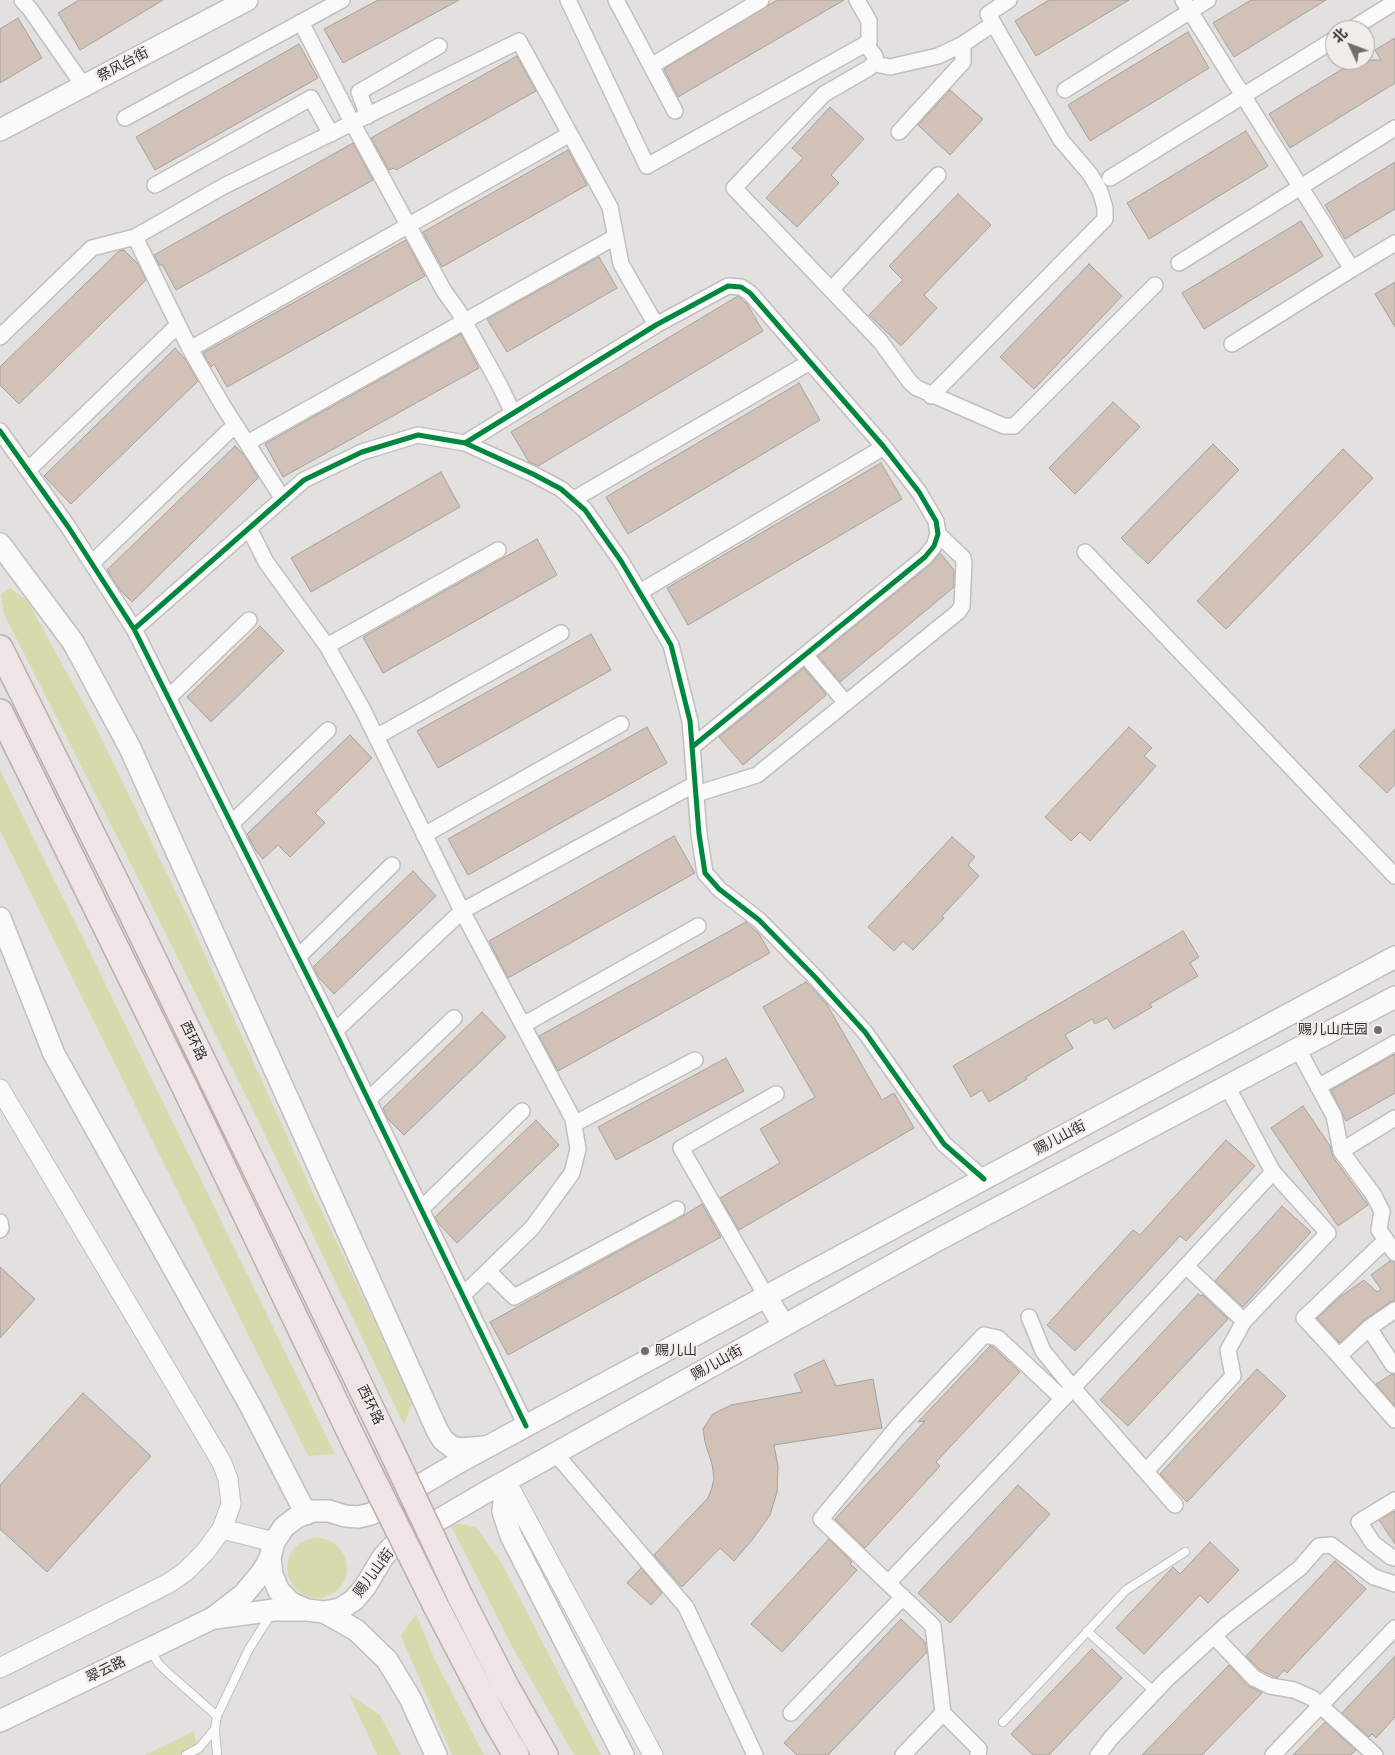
<!DOCTYPE html>
<html>
<head>
<meta charset="utf-8">
<style>
  body { margin:0 }
  #map { position:relative; width:1395px; height:1755px; overflow:hidden; background:#e3e1df; font-family:"Libre Baskerville","Noto Sans SC",serif }
  canvas { display:block }
  .north { position:absolute; left:1325px; top:20px; width:50px; height:50px; box-sizing:border-box; background:#f3edea; border:1px solid #a6a19f; border-radius:50%; rotate:313deg; font-size:14px; font-weight:700; line-height:20px; text-align:center; color:#32302f }
  .north::after { content:''; display:block; margin:auto; width:18px; height:22px; background:#706e6d; clip-path:polygon(50% 0,100% 100%,50% 72%,0 100%) }
</style>
</head>
<body>
<div id="map">
<canvas width="1395" height="1755"></canvas>
<div class="north">北</div>
</div>
<script>
const ctx = document.querySelector('canvas').getContext('2d');
ctx.lineJoin = 'round';
function paint(path, color) {
  ctx.fillStyle = color;
  ctx.fill(path, 'evenodd');
}
function toPath(rows) {
  const path = new Path2D();
  for (const r of rows) {
    if (r.length === 3) {
      path.moveTo(r[0] + r[2], r[1]);
      path.arc(r[0], r[1], r[2], 0, 2 * Math.PI);
      continue;
    }
    path.moveTo(r[0], r[1]);
    for (let i = 2; i < r.length; i += 2) path.lineTo(r[i], r[i + 1]);
  }
  return path;
}
function stroke(path, color, width, dash) {
  ctx.strokeStyle = color;
  ctx.lineWidth = width;
  ctx.lineCap = dash ? 'butt' : 'round';
  ctx.setLineDash(dash || []);
  ctx.stroke(path);
}
function label(font, color, halo, rows, align = 'center') {
  ctx.font = font + ' "Libre Baskerville","Noto Sans SC",serif';
  ctx.lineWidth = 4;
  ctx.setLineDash([]);
  ctx.textBaseline = 'middle';
  ctx.strokeStyle = halo;
  ctx.fillStyle = color;
  for (const [text, x, y, turn = 0] of rows) {
    ctx.save();
    ctx.translate(x, y);
    ctx.rotate((+turn || 0) * Math.PI / 180);
    ctx.textAlign = isNaN(turn) ? turn : align;
    if (halo) ctx.strokeText(text, 0, 0);
    ctx.fillText(text, 0, 0);
    ctx.restore();
  }
}
const green = toPath([
  [10,588,27,600,92,719,188,917,311,1189,413,1401,404,1425,254,1112,145,892,4,614,1,594],
  [0,770,99,971,335,1454,308,1456,43,918,0,830],
  [449,1522,476,1527,500,1560,601,1755,574,1755,513,1648],
  [317,1568,30],
  [416,1614,434,1658,484,1755,452,1755,401,1636],
  [349,1694,380,1715,401,1755,377,1755],
  [194,1731,199,1755,145,1755]
]);
const building = toPath([
  [79,0,163,0,80,50,58,13,79,0],
  [378,0,459,0,343,63,324,29,378,0],
  [777,0,844,0,678,97,664,69,777,0],
  [1049,0,1129,0,1036,56,1015,21,1049,0],
  [1251,0,1326,0,1234,57,1213,23,1251,0],
  [18,18,42,58,0,83,0,29,18,18],
  [1188,32,1209,68,1090,141,1068,105,1188,32],
  [1395,38,1395,83,1290,148,1269,114,1357,60,1381,60,1375,50,1395,38],
  [299,44,318,78,155,170,136,137,299,44],
  [517,56,536,91,396,170,394,168,389,170,371,138,517,56],
  [950,90,983,119,950,155,918,125,950,90],
  [830,107,864,139,831,175,839,183,797,227,766,198,803,158,792,148,830,107],
  [1246,131,1268,166,1149,239,1127,203,1246,131],
  [353,143,373,180,176,290,162,264,160,266,154,255,353,143],
  [568,150,587,185,442,267,423,232,568,150],
  [1395,162,1395,209,1345,239,1325,205,1395,162],
  [958,194,991,225,924,295,937,308,901,346,869,315,903,280,889,266,958,194],
  [1301,221,1323,256,1204,329,1182,293,1301,221],
  [406,240,425,276,227,387,214,364,211,367,203,353,406,240],
  [124,250,138,264,146,280,19,404,0,385,0,367,119,251,124,250],
  [599,257,617,288,507,352,487,319,599,257],
  [1089,264,1122,296,1034,389,1000,357,1089,264],
  [1395,282,1395,327,1375,294,1395,282],
  [738,296,747,304,763,331,538,466,529,462,511,432,738,296],
  [461,334,479,368,283,477,265,444,461,334],
  [175,348,185,359,198,381,71,504,44,476,175,348],
  [799,383,820,420,628,534,606,497,799,383],
  [1113,402,1140,427,1075,494,1049,468,1113,402],
  [1213,444,1239,470,1148,564,1121,538,1213,444],
  [235,446,244,455,258,478,132,602,120,590,107,570,235,446],
  [1343,449,1373,478,1226,629,1197,601,1343,449],
  [881,463,902,499,688,625,667,588,881,463],
  [441,472,460,507,311,592,291,558,441,472],
  [537,539,557,575,383,673,363,637,537,539],
  [940,553,954,570,954,587,840,682,818,656,931,564,940,553],
  [260,626,284,651,211,722,187,697,260,626],
  [591,634,611,670,438,768,417,731,591,634],
  [804,668,826,694,825,696,743,765,719,737,804,668],
  [647,727,667,763,468,875,448,839,647,727],
  [1129,727,1152,748,1144,756,1156,766,1090,841,1080,832,1071,841,1045,817,1129,727],
  [1395,729,1395,784,1387,793,1359,766,1395,729],
  [350,735,372,758,315,813,325,823,290,857,278,845,263,859,256,851,247,834,350,735],
  [674,836,695,873,508,978,489,941,674,836],
  [952,837,975,857,968,865,979,876,942,916,944,918,913,950,903,941,894,951,868,927,952,837],
  [413,871,436,896,334,994,319,978,313,967,413,871],
  [746,922,759,934,770,953,558,1071,539,1036,746,922],
  [1183,931,1199,957,1190,963,1198,976,1150,1004,1152,1007,1114,1029,1107,1018,1095,1024,1092,1019,1065,1035,1073,1048,1026,1077,1027,1079,989,1102,982,1090,971,1097,953,1066,1183,931],
  [806,982,826,1003,882,1100,894,1093,914,1128,739,1230,720,1198,780,1163,760,1129,815,1097,763,1007,806,982],
  [482,1012,506,1037,404,1135,387,1118,383,1108,482,1012],
  [1395,1054,1395,1093,1346,1121,1331,1090,1395,1054],
  [726,1058,744,1091,616,1160,598,1127,726,1058],
  [1303,1106,1330,1146,1333,1157,1368,1205,1338,1226,1271,1128,1303,1106],
  [536,1120,559,1145,457,1243,439,1224,435,1217,536,1120],
  [1226,1140,1255,1166,1186,1241,1180,1236,1075,1351,1047,1325,1133,1230,1140,1235,1226,1140],
  [702,1204,721,1237,508,1355,490,1322,681,1217,702,1204],
  [1282,1206,1311,1232,1243,1307,1215,1281,1282,1206],
  [1390,1261,1395,1262,1395,1301,1390,1302,1364,1320,1340,1343,1317,1318,1340,1297,1364,1280,1377,1292,1381,1289,1371,1275,1390,1261],
  [0,1267,35,1299,0,1338,0,1267],
  [1198,1294,1201,1296,1203,1295,1228,1319,1128,1426,1100,1400,1198,1294],
  [990,1346,993,1347,1020,1372,936,1462,940,1466,865,1548,835,1519,925,1421,918,1422,990,1346],
  [824,1360,836,1386,873,1379,882,1428,774,1445,778,1467,777,1492,770,1515,752,1540,734,1561,720,1548,682,1587,654,1555,708,1498,712,1488,714,1478,712,1464,705,1442,703,1429,713,1414,731,1405,802,1392,794,1374,824,1360],
  [1257,1369,1286,1396,1187,1502,1160,1474,1257,1369],
  [1392,1374,1395,1374,1395,1406,1376,1384,1392,1374],
  [83,1393,151,1456,47,1572,0,1529,0,1485,83,1393],
  [1018,1485,1050,1514,950,1623,918,1593,1018,1485],
  [1395,1511,1395,1544,1379,1520,1395,1511],
  [829,1539,852,1562,850,1564,857,1570,782,1652,751,1624,829,1539],
  [1210,1542,1239,1570,1208,1603,1200,1595,1144,1654,1116,1628,1173,1567,1180,1574,1210,1542],
  [1335,1561,1366,1589,1287,1673,1284,1670,1277,1678,1260,1670,1246,1656,1335,1561],
  [641,1568,662,1593,651,1605,627,1583,641,1568],
  [901,1619,925,1642,927,1652,828,1755,797,1755,784,1743,901,1619],
  [1092,1649,1122,1678,1049,1755,1033,1755,1011,1734,1092,1649],
  [1395,1656,1395,1717,1376,1738,1372,1734,1369,1737,1342,1713,1395,1656],
  [1229,1665,1247,1685,1262,1693,1202,1755,1142,1755,1229,1665],
  [1325,1722,1356,1750,1351,1755,1293,1755,1325,1722]
]);
const service = toPath([
  [1087,1631,1155,1692],
  [151,1651,158,1663,167,1672,217,1716],
  [1003,1722,1126,1590,1185,1552],
  [186,1755,199,1748,215,1729],
  [217,1755,215,1729,217,1716,249,1649,271,1614]
]);
const minor = toPath([
  [22,0,30,9,83,85],
  [568,0,647,166,869,42,869,21,857,0],
  [616,0,675,111],
  [1183,0,1352,269,1395,243],
  [301,22,353,124,444,291,459,312,499,384,513,413],
  [1350,30,1395,2],
  [865,44,875,56,875,62,869,68,824,94,734,188,880,341,910,382,917,388,1004,426,1014,426,1155,285],
  [875,62,880,65,890,67,938,56,963,44,993,24],
  [651,66,761,0],
  [1065,90,1208,0],
  [368,116,359,92,439,46],
  [125,118,342,0],
  [899,132,963,62,963,44],
  [1110,178,1335,39],
  [155,185,311,98,331,134],
  [135,237,190,349,223,406,283,499],
  [1179,263,1395,128],
  [831,290,938,175],
  [0,337,92,248,135,237,224,186,519,41,610,207,621,264,656,325],
  [1232,344,1352,269],
  [190,349,570,134],
  [931,396,1105,219,1105,208,1100,191,1090,174,1061,140,988,14,1009,0],
  [0,431,69,528,134,629,335,1031,526,1426],
  [247,443,615,237],
  [465,443,656,325,728,286,741,287,750,293,884,447,919,492,936,521,938,534,934,546,925,557,692,747],
  [28,470,178,325],
  [574,499,810,362],
  [249,528,266,562,327,646,362,708,462,911,573,1119,578,1149,572,1173,532,1228,463,1295],
  [1085,552,1395,876],
  [92,563,235,425],
  [640,592,884,447],
  [134,629,304,480,362,452,418,435,465,443,533,474,561,489,585,510,621,561,671,645,690,721,699,834,705,873,719,889,759,920,815,977,865,1032,944,1144,984,1179],
  [327,646,498,550],
  [805,655,846,703],
  [168,698,249,620],
  [376,737,561,633],
  [696,794,757,775,958,612,962,606,964,563,963,558,938,534],
  [231,824,328,730],
  [424,835,621,724],
  [298,957,392,865],
  [523,1025,698,926],
  [335,1031,462,911,695,784],
  [1298,1049,1334,1116,1341,1151,1373,1194,1382,1211,1379,1230,1395,1253],
  [1318,1087,1395,1043],
  [368,1100,454,1018],
  [574,1124,695,1060],
  [1341,1151,1395,1118],
  [421,1209,522,1111],
  [0,1222,1,1228,0,1230],
  [1186,1266,1244,1321,1328,1233,1273,1172],
  [488,1271,514,1297,677,1209],
  [766,1296,681,1148,776,1094],
  [1395,1310,1369,1328,1339,1356,1395,1420],
  [1369,1328,1393,1365,1395,1364],
  [1339,1356,1304,1318,1386,1240],
  [555,1453,686,1607,755,1755],
  [1146,1471,1233,1376,1228,1350,1244,1321],
  [1395,1500,1359,1522,1373,1543,1391,1557,1395,1558],
  [1175,1505,1073,1388,1273,1172,1227,1086],
  [888,1583,1073,1388,1043,1351,1029,1317],
  [1214,1636,1254,1678,1270,1686,1294,1690,1312,1698,1375,1755],
  [791,1713,903,1597],
  [903,1755,943,1713],
  [978,1755,979,1749,943,1713,933,1626,821,1519,898,1426,984,1335,998,1338,1063,1399],
  [1098,1755,1111,1738,1167,1679,1226,1625,1300,1568,1319,1546,1331,1545,1374,1577,1395,1584],
  [1273,1755,1395,1628]
]);
const tertiary = toPath([
  [0,1089,222,1463,228,1479,231,1504,222,1529,205,1552,185,1572,169,1583,0,1668],
  [506,1481,653,1755],
  [222,1529,274,1542]
]);
const secondary = toPath([
  [0,130,247,0],
  [0,544,73,642,130,748,437,1430,443,1440,452,1447,461,1449,484,1447],
  [0,918,54,1054,251,1407,306,1514],
  [1395,957,461,1461,371,1514,358,1517,345,1516,329,1511,313,1511,297,1517,284,1527,274,1542,270,1558,272,1575,279,1591,291,1603,307,1610,324,1612,340,1609,354,1600,365,1587,383,1557,392,1547,488,1491,932,1243,1395,997],
  [766,1296,784,1326],
  [506,1481,503,1512,511,1536,623,1755],
  [324,1612,356,1630,387,1660,410,1698,436,1755],
  [215,1618,274,1610,307,1610],
  [0,1721,213,1618,244,1594,263,1571,270,1558]
]);
const trunk = toPath([
  [0,648,125,900,384,1435],
  [0,712,188,1094,356,1445],
  [460,1596,507,1688,545,1755],
  [435,1604,496,1721,516,1755]
]);
const trunkBridge = toPath([
  [384,1435,460,1596],
  [356,1445,435,1604]
]);
const cycleway = toPath([
  [0,431,69,528,134,629,335,1031,526,1426],
  [465,443,656,325,728,286,741,287,750,293,884,447,919,492,936,521,938,534,934,546,925,557,692,747],
  [134,629,304,480,362,452,418,435,465,443,533,474,561,489,585,510,621,561,671,645,690,721,699,834,705,873,719,889,759,920,815,977,865,1032,944,1144,984,1179]
]);
const markers = [
  [1378,1030,5,"#706e6d"],
  [645,1351,5,"#706e6d"]
];
const streetNames = [
  ["祭风台街",123,65,-28],
  ["西环路",193,1041,64],
  ["赐儿山街",1060,1138,-28],
  ["赐儿山街",717,1363,-29],
  ["西环路",370,1405,64],
  ["赐儿山街",374,1573,-53],
  ["翠云路",106,1670,-26]
];
const poiNames = [
  ["赐儿山庄园",1368,1030],
  ["赐儿山",655,1351,"left"]
];
paint(green, '#d7daac');
paint(building, '#d2c1b6');
stroke(building, '#a3a1a0', 1);
stroke(service, '#c1bfbe', 10);
stroke(minor, '#c1bfbe', 18);
stroke(tertiary, '#c1bfbe', 21);
stroke(secondary, '#c1bfbe', 24);
stroke(trunk, '#bbaeac', 28);
stroke(service, '#fbfafa', 8);
stroke(minor, '#fbfafa', 15);
stroke(tertiary, '#fbfafa', 19);
stroke(secondary, '#fbfafa', 21);
stroke(trunk, '#efe5e4', 25);
stroke(trunkBridge, '#bbaeac', 28, []);
stroke(trunkBridge, '#efe5e4', 25);
stroke(cycleway, '#00873e', 5);
for (const [x, y, r, color] of markers) {
  const dot = new Path2D();
  dot.arc(x, y, r, 0, 2 * Math.PI);
  ctx.fillStyle = color;
  ctx.fill(dot);
  stroke(dot, '#f3edea', 2);
}
label('14px', '#32302f', '#f3edea', streetNames);
label('14px', '#32302f', '#f3edea', poiNames, 'right');
</script>
</body>
</html>
